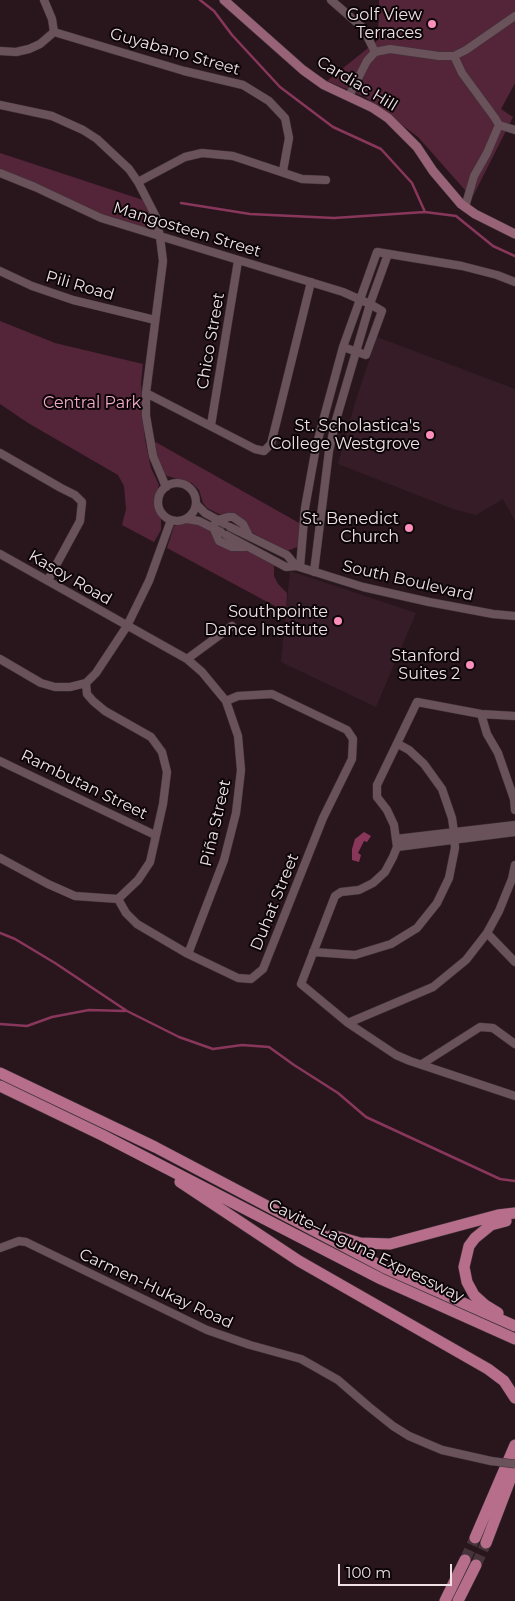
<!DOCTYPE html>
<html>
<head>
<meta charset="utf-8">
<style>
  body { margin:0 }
  #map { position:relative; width:515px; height:1601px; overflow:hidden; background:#29161d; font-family:Montserrat,sans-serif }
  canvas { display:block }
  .scale { position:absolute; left:338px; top:1564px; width:114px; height:22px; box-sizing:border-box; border:2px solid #efe1e6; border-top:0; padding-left:6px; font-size:15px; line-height:18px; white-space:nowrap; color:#efe1e6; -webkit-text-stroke:4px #0c0507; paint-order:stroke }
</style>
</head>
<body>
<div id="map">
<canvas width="515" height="1601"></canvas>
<div class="scale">100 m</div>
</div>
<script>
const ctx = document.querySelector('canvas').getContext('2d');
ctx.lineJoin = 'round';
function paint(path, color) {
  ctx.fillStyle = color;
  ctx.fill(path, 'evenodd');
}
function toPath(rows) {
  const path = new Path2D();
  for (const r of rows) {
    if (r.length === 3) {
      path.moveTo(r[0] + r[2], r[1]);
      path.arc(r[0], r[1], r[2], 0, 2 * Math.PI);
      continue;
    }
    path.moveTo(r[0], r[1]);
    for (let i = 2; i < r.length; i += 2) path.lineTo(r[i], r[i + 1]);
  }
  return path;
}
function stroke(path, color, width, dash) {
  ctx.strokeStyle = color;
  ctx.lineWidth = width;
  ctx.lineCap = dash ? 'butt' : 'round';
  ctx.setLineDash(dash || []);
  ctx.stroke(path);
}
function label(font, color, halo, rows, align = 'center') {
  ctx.font = font + ' Montserrat,sans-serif';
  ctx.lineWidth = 4;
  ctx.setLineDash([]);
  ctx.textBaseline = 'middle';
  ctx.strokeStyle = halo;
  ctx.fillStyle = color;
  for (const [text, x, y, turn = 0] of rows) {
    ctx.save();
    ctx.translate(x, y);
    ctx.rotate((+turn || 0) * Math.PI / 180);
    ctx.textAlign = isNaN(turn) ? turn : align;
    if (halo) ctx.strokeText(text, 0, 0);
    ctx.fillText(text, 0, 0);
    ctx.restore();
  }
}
const built = toPath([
  [377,337,515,389,515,521,503,499,476,515,453,509,338,464,354,406],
  [290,571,416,613,376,707,281,662]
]);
const green = toPath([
  [379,0,515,0,515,83,501,109,513,117,472,198,418,137,365,97,327,81,378,40],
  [0,153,146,201,152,217,149,231,101,216,0,172],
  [0,321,55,343,143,364,141,383,145,440,151,468,159,485,155,499,157,512,161,519,161,530,154,542,122,525,126,509,124,486,118,475,28,423,0,404],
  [152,440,301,524,299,543,297,547,287,551,251,532,232,514,219,514,207,508,203,503,199,490,192,483,167,476,164,473,155,457],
  [191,521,209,529,217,543,249,551,274,564,274,576,278,584,287,593,286,612,167,548,174,526]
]);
const water = toPath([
  [364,832,371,836,367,842,364,841,358,853,361,855,359,862,352,860,352,849,355,839]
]);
const stream = toPath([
  [200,0,214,11,232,35,280,87,333,127,381,149,412,183,425,212],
  [181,203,250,214,334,218,425,212,456,216,493,246,515,256],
  [0,933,15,939,55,963,127,1011,179,1037,213,1049,242,1045,269,1047,294,1065,338,1093,366,1117,500,1179,515,1181],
  [0,1024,27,1026,52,1017,89,1010,125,1011]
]);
const highwayTunnel = toPath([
  [465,1560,475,1538],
  [476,1565,486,1543]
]);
const minor = toPath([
  [331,0,363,28,375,52],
  [54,32,184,71,243,85,269,101,285,118,289,138,283,171],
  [0,51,16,52,29,49,40,44,54,32,52,19,44,0],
  [454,56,462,73,495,118,499,125,487,153,474,176,465,207],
  [349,96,367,61,375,52,390,49,439,56,454,56,466,50,515,16],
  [0,105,52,116,83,130,97,139,129,169,138,182,156,217,160,237,163,261,146,393,146,416,153,456,166,487],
  [499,125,515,130],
  [0,173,35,187,101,218,343,292,370,304,382,311,366,355,343,347],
  [138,182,185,157,202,153,233,156,302,179,326,180],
  [0,271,32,286,73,300,155,320],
  [146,393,255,449,264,451,271,444,311,282],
  [211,425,238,261],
  [0,453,61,488,75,495,82,502,80,521,48,580],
  [177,502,19],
  [196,504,205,513,225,524],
  [187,519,199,521,221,532],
  [230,527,287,555,296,566],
  [226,535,286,567,296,566,363,587,429,602,493,614,515,616],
  [245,547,232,547,219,541,213,527,217,520,228,517,233,517,243,524,249,536],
  [0,554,187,659,202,672,226,701,238,736,241,770,236,813,224,860,188,954],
  [300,567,305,508,316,447,343,347,377,252,462,266,497,275,515,282],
  [314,572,329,451,336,420,370,304,388,254],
  [0,659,41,683,55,687,70,687,86,683,96,673,127,626,149,581,171,520],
  [187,659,232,626],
  [481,714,487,734,498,753,514,799,515,810],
  [515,716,481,714,417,702,377,785,377,797,387,810,394,825,397,847,393,857,385,872,373,883,359,890,341,892,335,896,301,984,348,1023,396,1055,410,1061,515,1096],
  [0,761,155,835],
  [396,839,515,825],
  [397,847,515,832],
  [0,858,48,884,75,896,118,899,138,880,150,862,163,804,167,772,162,752,151,737,105,711,93,701,87,694,86,683],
  [118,899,126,913,137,924,188,954,238,978,251,979,263,969,323,818,352,759,353,739,347,730,272,694,238,696,226,701],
  [487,933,515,962],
  [313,952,355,955,391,944,417,928,437,903,449,878,455,848,454,832,452,818,442,789,424,764,409,750,398,744],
  [348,1023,433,987,466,960,487,933,499,911,512,879,515,865],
  [422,1064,480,1027,493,1028,515,1044],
  [0,1248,19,1241,26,1242,207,1330,250,1345,301,1359,338,1380,368,1406,393,1426,409,1436,442,1450,491,1461]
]);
const major = toPath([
  [224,0,303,70,324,85,373,108,388,118,417,147,433,171,461,204,475,214,515,234]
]);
const highway = toPath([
  [0,1073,155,1147,385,1268,515,1326],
  [0,1086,102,1135,381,1279,515,1339],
  [180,1182,299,1261,488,1369,504,1381,515,1398],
  [332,1235,360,1243,390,1244,498,1215,515,1213],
  [498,1313,485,1305,474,1295,467,1282,464,1267,469,1246,475,1238,491,1225,506,1221],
  [475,1538,515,1445],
  [486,1543,515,1467],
  [445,1601,465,1560],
  [458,1601,476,1565]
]);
const minorBridge = toPath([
  [491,1461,515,1464]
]);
const markers = [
  [432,24,5,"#fe8ebc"],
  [430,435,5,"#fe8ebc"],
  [409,528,5,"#fe8ebc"],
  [338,621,5,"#fe8ebc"],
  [470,665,5,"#fe8ebc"]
];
const poiNames = [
  ["Golf View",422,15],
  ["Terraces",422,33],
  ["St. Scholastica's",420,426],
  ["College Westgrove",420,444],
  ["St. Benedict",399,519],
  ["Church",399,537],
  ["Southpointe",328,612],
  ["Dance Institute",328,630],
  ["Stanford",460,656],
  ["Suites 2",460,674]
];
const streetNames = [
  ["Guyabano Street",175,52,16],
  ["Cardiac Hill",357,84,31],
  ["Mangosteen Street",187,230,17],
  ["Pili Road",80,286,16],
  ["Chico Street",211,341,-80],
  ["Kasoy Road",70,578,30],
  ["South Boulevard",408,581,13],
  ["Rambutan Street",84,785,26],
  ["Piña Street",216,823,-77],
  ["Duhat Street",275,902,-68],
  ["Cavite–Laguna Expressway",366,1251,26],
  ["Carmen-Hukay Road",156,1289,25]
];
const parkNames = [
  ["Central Park",92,403]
];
paint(built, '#361c26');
paint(green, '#542438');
paint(water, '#88375b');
stroke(stream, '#88375b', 2.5);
stroke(highwayTunnel, '#47343b', 11, [11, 5.5]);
stroke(minor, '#413438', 9);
stroke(major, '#413438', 10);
stroke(highway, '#413438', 12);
stroke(minor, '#69525a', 8);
stroke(major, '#986377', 9);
stroke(highway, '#b76e8b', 11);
stroke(minorBridge, '#413438', 9, []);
stroke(minorBridge, '#69525a', 8);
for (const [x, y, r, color] of markers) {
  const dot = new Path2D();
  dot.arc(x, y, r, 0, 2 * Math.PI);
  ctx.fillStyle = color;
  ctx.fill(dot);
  stroke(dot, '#0c0507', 2);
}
label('16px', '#efe1e6', '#0c0507', poiNames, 'right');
label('16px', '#efe1e6', '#0c0507', streetNames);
label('16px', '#f2abc6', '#0c0507', parkNames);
</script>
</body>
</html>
